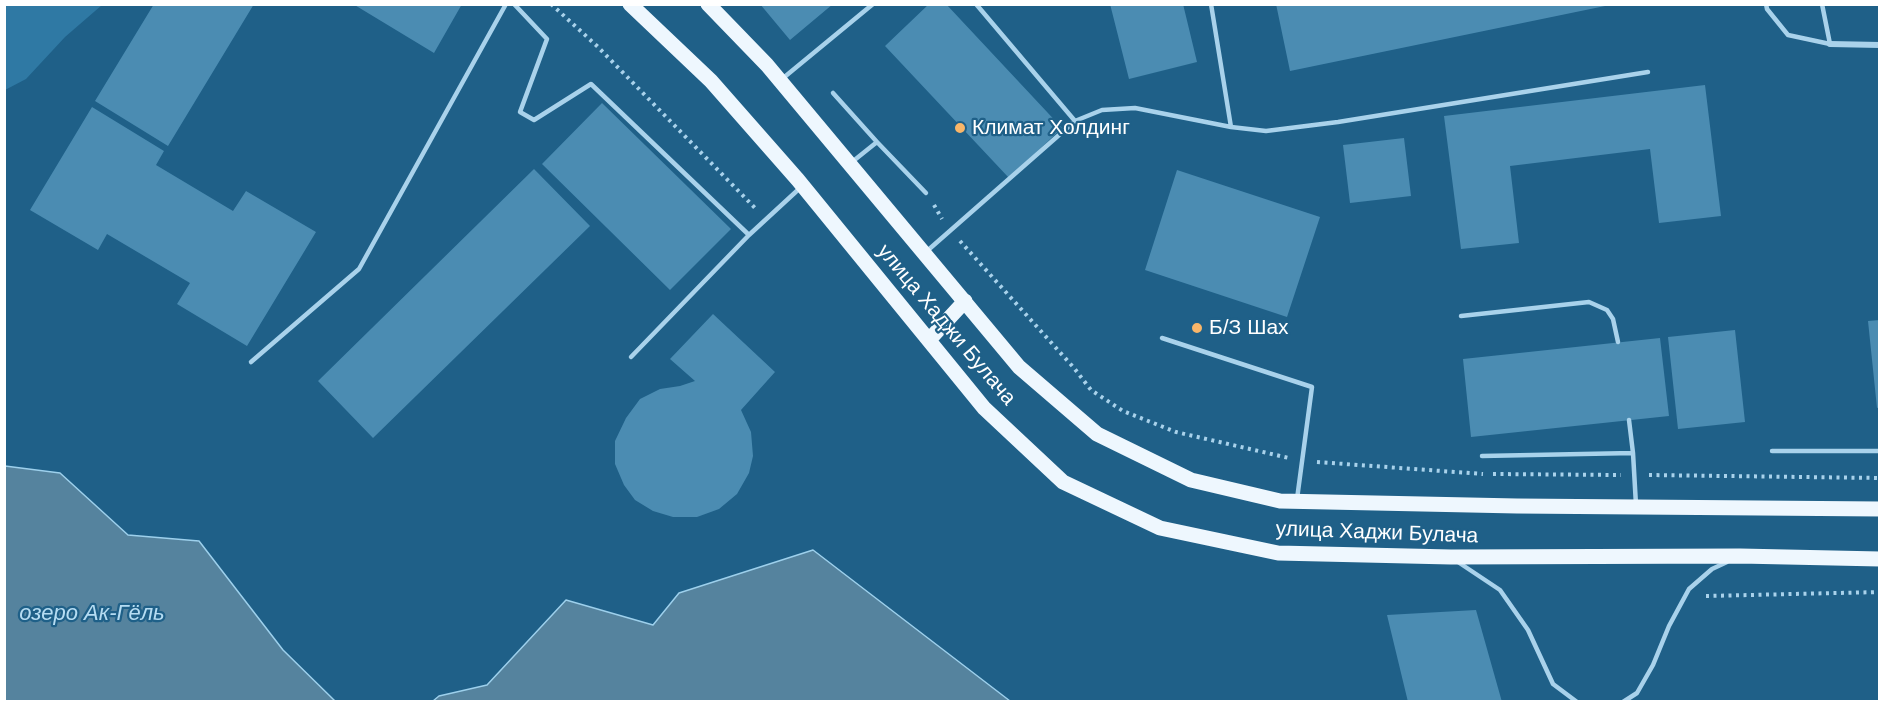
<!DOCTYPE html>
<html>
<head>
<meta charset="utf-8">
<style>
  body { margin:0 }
  #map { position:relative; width:1884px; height:706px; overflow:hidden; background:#1f6088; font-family:Arial,sans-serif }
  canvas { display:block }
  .frame { position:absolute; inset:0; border:6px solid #fff; pointer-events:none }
</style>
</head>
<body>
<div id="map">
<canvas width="1884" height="706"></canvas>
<div class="frame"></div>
</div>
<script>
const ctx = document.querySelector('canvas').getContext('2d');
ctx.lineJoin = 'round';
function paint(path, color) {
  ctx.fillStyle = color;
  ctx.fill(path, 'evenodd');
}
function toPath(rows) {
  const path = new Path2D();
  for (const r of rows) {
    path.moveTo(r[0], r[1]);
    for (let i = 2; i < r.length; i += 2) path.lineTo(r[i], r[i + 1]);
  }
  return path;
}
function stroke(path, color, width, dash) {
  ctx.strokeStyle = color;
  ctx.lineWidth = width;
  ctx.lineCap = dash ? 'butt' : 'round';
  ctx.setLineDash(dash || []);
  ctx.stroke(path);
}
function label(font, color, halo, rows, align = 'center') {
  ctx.font = font + ' Arial,sans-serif';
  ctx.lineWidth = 4.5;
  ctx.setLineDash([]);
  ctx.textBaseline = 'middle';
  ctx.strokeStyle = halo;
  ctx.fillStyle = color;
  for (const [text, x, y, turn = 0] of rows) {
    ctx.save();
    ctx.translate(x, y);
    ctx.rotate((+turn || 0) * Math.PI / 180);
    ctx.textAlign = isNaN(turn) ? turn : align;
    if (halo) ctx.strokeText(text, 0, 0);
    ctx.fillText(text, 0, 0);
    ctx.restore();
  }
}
const green = toPath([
  [5,4,102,4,102,5,65,37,26,79,5,90]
]);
const water = toPath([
  [5,466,60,473,128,535,199,541,283,650,335,701,5,701,5,466],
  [813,550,1010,701,433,701,439,696,487,685,566,600,653,625,679,593,813,550]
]);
const building = toPath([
  [154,4,254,4,168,146,95,101],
  [353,4,462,4,434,53],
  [760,4,833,4,790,40],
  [929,4,946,4,1062,128,1009,178,885,46],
  [1110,4,1183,4,1197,62,1129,79],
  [1276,4,1605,4,1605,6,1290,71],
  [1705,85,1721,216,1659,223,1650,149,1510,166,1519,243,1461,249,1444,116],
  [602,103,731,229,670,290,542,164],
  [92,107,164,151,156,165,233,211,246,191,316,232,247,346,177,304,190,283,107,234,98,250,30,210],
  [1404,138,1411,196,1350,203,1343,145],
  [534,169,590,226,373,438,318,381],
  [1177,170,1320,217,1287,317,1145,270],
  [713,314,775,372,741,410,751,432,753,456,749,473,737,494,719,509,697,517,673,517,653,511,635,500,624,485,615,464,615,441,626,418,640,399,660,389,680,386,695,381,670,359],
  [1880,320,1880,407,1877,408,1868,321],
  [1735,330,1745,422,1678,429,1668,337],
  [1660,338,1669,416,1471,437,1463,359],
  [1476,610,1502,702,1408,702,1387,615]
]);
const path = toPath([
  [551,4,597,46,755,208],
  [934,205,942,219],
  [960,241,1074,368,1091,390,1123,411,1176,432,1289,458],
  [1317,462,1483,474],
  [1493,474,1621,475],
  [1649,475,1880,478],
  [1706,596,1880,592]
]);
const lane = toPath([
  [514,4,547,39,520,112,534,120,591,84,749,235,631,357],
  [976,4,1075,121],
  [1211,4,1231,127],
  [1766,4,1767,9,1788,35,1830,44,1822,4],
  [782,79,873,4],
  [833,93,877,142],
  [852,162,877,142,926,193],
  [749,235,800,188],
  [927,251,1075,121,1102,110,1135,108,1231,127,1266,131,1338,122,1648,72],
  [1461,316,1589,302,1607,310,1613,319,1618,342],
  [1162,338,1312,387,1297,499],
  [251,362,359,269,506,4],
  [1629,420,1633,453],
  [1772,451,1880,451],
  [1482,456,1633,453,1636,505],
  [1458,562,1500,590,1528,630,1553,684,1577,702],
  [1623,702,1637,693,1653,665,1669,626,1689,589,1712,569,1727,562]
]);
const street = toPath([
  [1830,44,1880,45]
]);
const primary = toPath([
  [630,4,711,81,798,180,984,408,1063,482,1160,528,1278,553,1451,557,1740,556,1880,559],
  [708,4,767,65,1019,367,1097,434,1191,480,1280,501,1517,506,1880,509],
  [929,340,965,301]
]);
const markers = [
  [960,128,6,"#f9b669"],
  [1197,328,6,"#f9b669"]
];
const poiNames = [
  ["Климат Холдинг",972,128],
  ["Б/З Шах",1209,328]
];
const streetNames = [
  ["улица Хаджи Булача",946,325,50],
  ["улица Хаджи Булача",1377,533,2]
];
const waterNames = [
  ["озеро Ак-Гёль",92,614]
];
paint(green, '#2f79a4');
paint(water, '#55839e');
stroke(water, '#9dd0ec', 1.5);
paint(building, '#4b8cb2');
stroke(path, '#a9d2eb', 4, [3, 4.5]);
stroke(lane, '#a9d2eb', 4.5);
stroke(street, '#a9d2eb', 6);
stroke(primary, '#eef7fe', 15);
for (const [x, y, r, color] of markers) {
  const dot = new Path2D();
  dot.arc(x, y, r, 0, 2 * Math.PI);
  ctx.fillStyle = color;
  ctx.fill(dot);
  stroke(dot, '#1f6088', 2);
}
label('21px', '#fff', '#1f6088', poiNames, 'left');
label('21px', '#fff', '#1f6088', streetNames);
label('italic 22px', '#b5dcf2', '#1f6088', waterNames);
</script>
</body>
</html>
